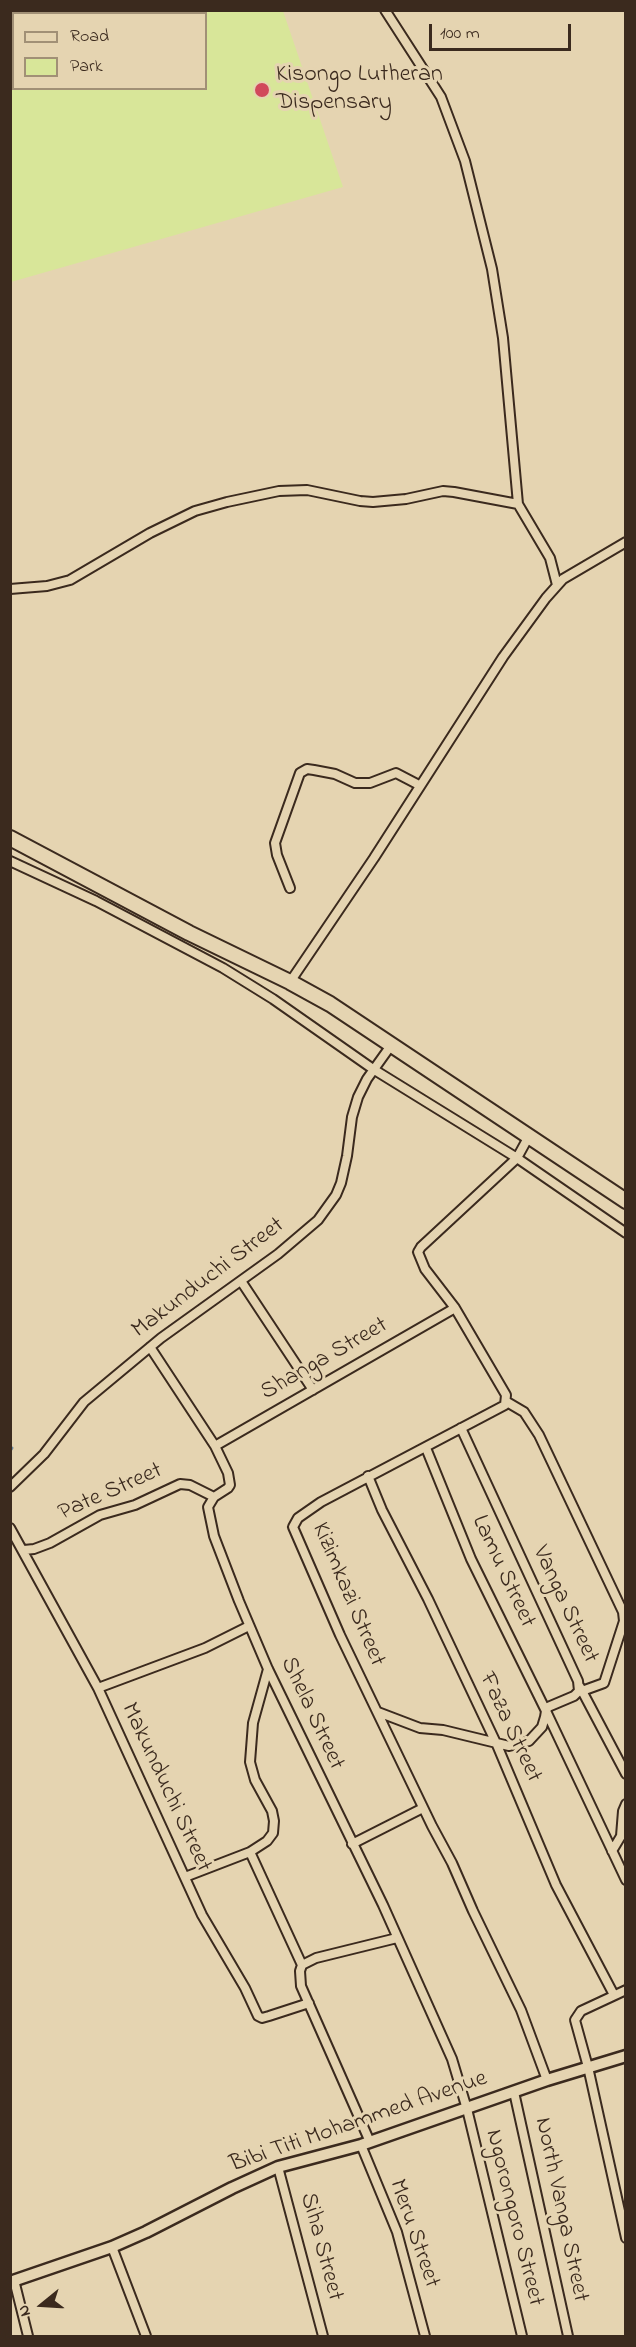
<!DOCTYPE html>
<html>
<head>
<meta charset="utf-8">
<style>
  body { margin:0 }
  #map { position:relative; width:636px; height:2347px; overflow:hidden; background:#e5d4b1; font-family:"Indie Flower",sans-serif }
  canvas { display:block }
  .frame { position:absolute; inset:0; border:12px solid #3b2a1e; pointer-events:none }
  .legend { position:absolute; left:12px; top:12px; width:195px; height:78px; box-sizing:border-box; background:#e5d4b1; border:2px solid #a19076; margin:0; padding:8px 10px; list-style:none; font-size:18px; color:#3b2a1e }
  .legend li { display:flex; align-items:center; gap:12px; height:30px }
  .legend b { width:30px; border:2px solid #a19076 }
  .north { position:absolute; left:12px; top:2275px; width:60px; height:60px; -webkit-text-stroke:4px #e5d4b1; paint-order:stroke; rotate:252deg; font-size:16px; font-weight:700; line-height:24px; text-align:center; color:#3b2a1e }
  .north::after { content:''; display:block; margin:auto; width:21px; height:27px; background:#3b2a1e; clip-path:polygon(50% 0,100% 100%,50% 72%,0 100%) }
  .scale { position:absolute; left:429px; top:24px; width:142px; height:27px; box-sizing:border-box; border:3px solid #3b2a1e; border-top:0; padding-left:8px; font-size:18px; line-height:21px; white-space:nowrap; color:#3b2a1e; -webkit-text-stroke:4px #e5d4b1; paint-order:stroke }
</style>
</head>
<body>
<div id="map">
<canvas width="636" height="2347"></canvas>
<div class="frame"></div>
<ul class="legend">
<li><b style="height:8px;background:#e5d4b1"></b>Road</li>
<li><b style="height:16px;background:#d8e699"></b>Park</li>
</ul>
<div class="north">N</div>
<div class="scale">100 m</div>
</div>
<script>
const ctx = document.querySelector('canvas').getContext('2d');
ctx.lineJoin = 'round';
function paint(path, color) {
  ctx.fillStyle = color;
  ctx.fill(path, 'evenodd');
}
function toPath(rows) {
  const path = new Path2D();
  for (const r of rows) {
    path.moveTo(r[0], r[1]);
    for (let i = 2; i < r.length; i += 2) path.lineTo(r[i], r[i + 1]);
  }
  return path;
}
function stroke(path, color, width, dash) {
  ctx.strokeStyle = color;
  ctx.lineWidth = width;
  ctx.lineCap = dash ? 'butt' : 'round';
  ctx.setLineDash(dash || []);
  ctx.stroke(path);
}
function label(font, color, halo, rows, align = 'center') {
  ctx.font = font + ' "Indie Flower",sans-serif';
  ctx.lineWidth = 6;
  ctx.setLineDash([]);
  ctx.textBaseline = 'middle';
  ctx.strokeStyle = halo;
  ctx.fillStyle = color;
  for (const [text, x, y, turn = 0] of rows) {
    ctx.save();
    ctx.translate(x, y);
    ctx.rotate((+turn || 0) * Math.PI / 180);
    ctx.textAlign = isNaN(turn) ? turn : align;
    if (halo) ctx.strokeText(text, 0, 0);
    ctx.fillText(text, 0, 0);
    ctx.restore();
  }
}
const green = toPath([
  [11,10,283,11,343,187,11,282],
  [14,14,206,14,206,88,14,88]
]);
const stream = toPath([
  [10,1451,12,1448]
]);
const minor = toPath([
  [385,10,441,97,465,161,492,269,503,338,518,504,550,558,557,585],
  [10,589,47,586,70,580,150,533,195,511,227,502,279,491,307,490,360,501,373,502,406,499,443,491,454,492,518,504],
  [10,861,96,901,223,968,273,999,373,1069,517,1158,626,1233],
  [290,888,277,855,275,843,300,773,307,769,314,770,335,774,355,783,370,783,396,773,419,785],
  [290,982,374,858,503,657,546,598,563,579,626,542],
  [529,1136,517,1158,421,1247,418,1252,425,1269,455,1308,506,1395,505,1405,321,1502,298,1518,293,1527,340,1635,432,1826,452,1863,473,1911,521,2010,547,2080],
  [241,1281,313,1390],
  [150,1347,215,1446,228,1473,230,1485,228,1488,214,1497,208,1507,214,1536,239,1601,268,1669,383,1905,452,2059,467,2109,522,2336],
  [507,1402,524,1412,539,1435,623,1612,624,1621,604,1683,582,1691],
  [461,1428,578,1681,579,1691,574,1696,548,1707,546,1711,626,1880],
  [215,1446,455,1308],
  [368,1476,382,1510,428,1599,497,1745,556,1885,614,1995],
  [10,1487,44,1454,84,1402,161,1338,278,1254,318,1220,336,1195,341,1183,347,1156,352,1117,358,1097,367,1079,392,1044],
  [10,1528,98,1688,202,1915,245,1988,258,2016,262,2018,269,2016,309,2003],
  [24,1550,34,1549,50,1543,100,1515,135,1505,180,1484,190,1485,214,1497],
  [580,1687,626,1774],
  [98,1688,205,1648,249,1626],
  [378,1712,420,1728,443,1730,509,1746,529,1741,542,1727,545,1717,546,1711,471,1559,426,1448],
  [352,1844,423,1808],
  [612,1851,621,1836,623,1811,626,1804],
  [250,1852,302,1965],
  [185,1877,250,1852,267,1841,273,1833,274,1821,272,1811,255,1780,250,1762,253,1723,268,1669],
  [626,1990,581,2011,575,2020,588,2067,626,2238],
  [514,2092,568,2336],
  [370,2142,301,1986,300,1971,302,1965,316,1958,397,1938],
  [361,2145,397,2232,425,2336],
  [278,2167,323,2336],
  [112,2247,146,2336],
  [14,2280,28,2336]
]);
const tertiary = toPath([
  [10,2282,112,2247,146,2232,232,2188,278,2167,361,2145,547,2080,626,2056]
]);
const trunk = toPath([
  [10,838,189,933,290,982,330,1004,626,1201]
]);
const markers = [
  [262,90,8,"#d1495b"]
];
const poiNames = [
  ["Kisongo Lutheran",276,76],
  ["Dispensary",276,104]
];
const streetNames = [
  ["Makunduchi Street",209,1279,-37],
  ["Shanga Street",325,1360,-30],
  ["Pate Street",111,1493,-24],
  ["Lamu Street",502,1572,65],
  ["Kizimkazi Street",347,1595,67],
  ["Vanga Street",564,1605,65],
  ["Shela Street",311,1714,65],
  ["Faza Street",509,1728,65],
  ["Makunduchi Street",165,1788,65],
  ["Bibi Titi Mohammed Avenue",359,2123,-19],
  ["North Vanga Street",560,2210,78],
  ["Ngorongoro Street",513,2218,76],
  ["Meru Street",413,2234,71],
  ["Siha Street",320,2247,75]
];
paint(green, '#d8e699');
stroke(stream, '#6e889b', 3);
stroke(minor, '#3b2a1e', 12);
stroke(tertiary, '#3b2a1e', 15);
stroke(trunk, '#3b2a1e', 18);
stroke(minor, '#e5d4b1', 8);
stroke(tertiary, '#e5d4b1', 10);
stroke(trunk, '#e5d4b1', 14);
for (const [x, y, r, color] of markers) {
  const dot = new Path2D();
  dot.arc(x, y, r, 0, 2 * Math.PI);
  ctx.fillStyle = color;
  ctx.fill(dot);
  stroke(dot, '#e5d4b1', 2);
}
label('24px', '#3b2a1e', '#e5d4b1', poiNames, 'left');
label('24px', '#3b2a1e', '#e5d4b1', streetNames);
</script>
</body>
</html>
